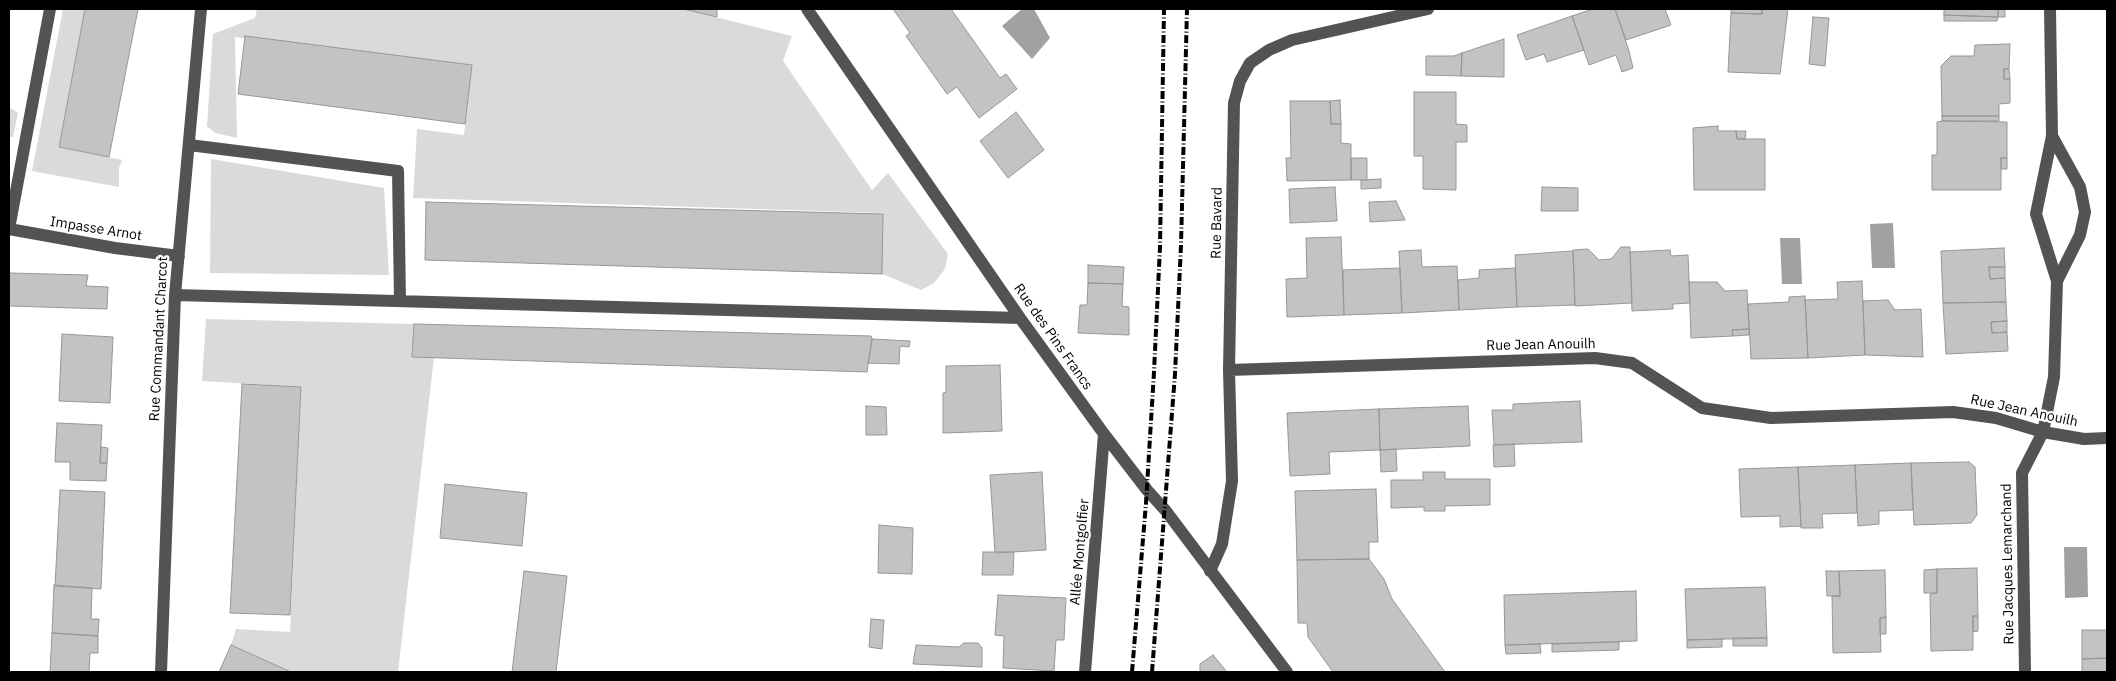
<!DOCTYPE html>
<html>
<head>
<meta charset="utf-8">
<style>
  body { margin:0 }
  #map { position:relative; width:2116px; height:681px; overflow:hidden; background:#fff; font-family:"IBM Plex Sans",sans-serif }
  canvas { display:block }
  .frame { position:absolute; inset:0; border:10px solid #000; pointer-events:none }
</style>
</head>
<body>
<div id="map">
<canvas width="2116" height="681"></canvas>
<div class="frame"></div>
</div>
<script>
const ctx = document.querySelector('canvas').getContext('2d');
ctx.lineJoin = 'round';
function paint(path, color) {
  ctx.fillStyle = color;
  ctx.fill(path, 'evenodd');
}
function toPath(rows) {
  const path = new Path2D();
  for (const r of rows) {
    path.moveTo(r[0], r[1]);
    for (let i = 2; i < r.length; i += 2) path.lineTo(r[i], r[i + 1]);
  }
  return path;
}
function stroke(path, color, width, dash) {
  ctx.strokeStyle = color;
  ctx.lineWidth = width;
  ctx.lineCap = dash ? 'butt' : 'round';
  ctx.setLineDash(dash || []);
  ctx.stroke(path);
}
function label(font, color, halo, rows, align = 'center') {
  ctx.font = font + ' "IBM Plex Sans",sans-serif';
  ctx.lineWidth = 4.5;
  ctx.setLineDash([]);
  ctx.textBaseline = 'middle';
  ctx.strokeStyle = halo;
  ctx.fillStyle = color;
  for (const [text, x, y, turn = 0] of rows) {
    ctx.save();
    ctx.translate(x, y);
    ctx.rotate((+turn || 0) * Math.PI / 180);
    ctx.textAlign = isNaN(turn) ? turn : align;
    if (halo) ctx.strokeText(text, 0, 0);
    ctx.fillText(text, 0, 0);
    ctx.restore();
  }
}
const green = toPath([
  [63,9,85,9,59,147,122,160,119,168,119,187,32,171],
  [257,9,682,9,792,36,783,61,872,190,888,173,948,254,945,269,934,283,921,290,882,274,883,213,413,198,417,129,464,135,472,65,235,37,237,138,215,133,207,126,213,34,255,18],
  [9,107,18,113,13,137,9,137],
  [211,159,384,188,389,275,210,273],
  [206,319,414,324,412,356,434,357,398,672,291,672,231,645,236,629,290,632,301,387,202,381]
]);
const water = toPath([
  [1022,9,1034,9,1050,38,1032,59,1002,26],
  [1893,223,1895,268,1872,268,1870,224],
  [1780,238,1800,238,1802,284,1782,284],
  [2064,547,2087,547,2088,597,2065,598]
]);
const building = toPath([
  [85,9,138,9,109,157,59,147,85,9],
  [683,9,717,9,717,17,683,9],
  [893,9,951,9,1000,78,1006,74,1017,89,979,118,957,87,947,94,906,36,910,33,893,9],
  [1593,9,1615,9,1629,51,1633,68,1622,72,1616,55,1589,65,1572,16,1593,9],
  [1615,9,1665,9,1671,25,1626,40,1615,9],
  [1731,9,1762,9,1762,14,1731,13,1731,9],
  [1762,9,1788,9,1780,74,1728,72,1731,13,1762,14,1762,9],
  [1944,9,1998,9,1998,17,1944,15,1944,9],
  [1998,9,2005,9,2005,17,1998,17,1998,9],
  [1944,15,1998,17,1997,21,1944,21,1944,15],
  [1572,16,1584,50,1547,62,1544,54,1526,60,1517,35,1572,16],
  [1813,17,1829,18,1825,66,1809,64,1813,17],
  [245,36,472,65,465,124,238,94,245,36],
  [1504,39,1504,77,1461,76,1462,53,1504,39],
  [2010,44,2009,69,2004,69,2004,79,2010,79,2010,103,1999,104,1999,116,1942,116,1941,66,1951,56,1974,56,1975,45,2010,44],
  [1462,53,1461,76,1426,75,1426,56,1454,56,1462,53],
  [2004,69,2009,69,2010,79,2004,79,2004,69],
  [1414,92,1456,92,1456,124,1467,125,1467,142,1456,142,1456,190,1423,189,1423,156,1414,156,1414,92],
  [1340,100,1341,124,1331,124,1330,101,1340,100],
  [1290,101,1330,101,1331,124,1341,124,1341,143,1351,144,1351,180,1287,181,1286,158,1291,158,1290,101],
  [1016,112,1044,150,1008,178,980,141,1016,112],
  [1942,116,1999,116,1999,121,1942,121,1942,116],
  [1942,121,2007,122,2007,158,2001,158,2001,190,1932,190,1932,155,1937,155,1937,122,1942,121],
  [1718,126,1718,131,1736,131,1737,139,1765,139,1765,190,1694,190,1693,128,1718,126],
  [1736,131,1746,131,1745,139,1737,139,1736,131],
  [1351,158,1367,158,1367,180,1351,180,1351,158],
  [2001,158,2007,158,2007,169,2001,169,2001,158],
  [1381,179,1381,188,1361,189,1361,180,1381,179],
  [1335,187,1337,221,1290,223,1289,189,1335,187],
  [1542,187,1578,188,1578,211,1541,211,1542,187],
  [1396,201,1405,220,1370,222,1369,202,1396,201],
  [426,202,883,214,882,274,425,260,426,202],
  [1341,237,1344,315,1287,317,1286,279,1307,278,1306,238,1341,237],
  [1621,247,1630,247,1632,303,1575,306,1573,250,1588,249,1599,260,1611,259,1621,247],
  [2004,248,2005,267,1989,267,1990,279,2005,278,2006,302,1943,303,1941,251,2004,248],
  [1421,250,1422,267,1457,266,1459,310,1402,313,1399,251,1421,250],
  [1670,250,1671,256,1688,255,1690,303,1673,304,1673,309,1632,311,1630,252,1670,250],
  [1573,251,1575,305,1517,307,1515,255,1573,251],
  [1088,265,1124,267,1123,284,1088,283,1088,265],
  [1989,267,2005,267,2005,278,1990,279,1989,267],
  [1400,268,1402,313,1344,315,1343,270,1400,268],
  [1515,268,1517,307,1459,310,1458,280,1479,278,1479,270,1515,268],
  [9,273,88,275,86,286,108,287,107,309,9,306,9,273],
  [1862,281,1865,355,1808,358,1805,300,1838,299,1837,282,1862,281],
  [1689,282,1717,282,1725,291,1747,290,1749,329,1732,330,1733,336,1691,338,1689,282],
  [1088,283,1123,284,1122,306,1129,307,1129,335,1078,333,1080,305,1087,305,1088,283],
  [1805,296,1808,358,1751,359,1748,304,1789,302,1789,297,1805,296],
  [1888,300,1895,310,1921,309,1923,357,1865,355,1863,301,1888,300],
  [2006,302,2007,321,1991,322,1992,333,2007,332,2008,351,1946,354,1943,303,2006,302],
  [2007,321,2007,332,1992,333,1991,322,2007,321],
  [414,324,871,336,872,339,867,372,412,357,414,324],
  [1749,329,1749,335,1733,336,1732,330,1749,329],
  [62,334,113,337,110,403,59,401,62,334],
  [872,339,910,341,909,347,900,346,899,364,868,363,872,339],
  [1000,365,1002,431,943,433,943,393,946,392,946,366,1000,365],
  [242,384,301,387,290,615,230,613,242,384],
  [1580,401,1582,442,1494,445,1492,410,1513,410,1513,404,1580,401],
  [866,406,886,407,887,435,866,435,866,406],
  [1468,406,1470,446,1380,450,1379,409,1468,406],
  [1379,409,1380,450,1329,452,1330,474,1290,476,1287,413,1379,409],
  [57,423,102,425,100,463,107,463,106,481,70,480,70,462,55,462,57,423],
  [1514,444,1515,466,1494,467,1493,445,1514,444],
  [101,447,108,448,107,463,100,463,101,447],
  [1396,449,1397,471,1381,472,1380,450,1396,449],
  [1969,462,1975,467,1977,515,1971,523,1914,525,1911,463,1969,462],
  [1911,463,1913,510,1879,511,1879,524,1858,526,1855,465,1911,463],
  [1855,465,1857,513,1822,514,1823,528,1801,528,1798,467,1855,465],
  [1798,467,1801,526,1780,527,1780,516,1741,517,1739,469,1798,467],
  [1042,472,1046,550,995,553,990,475,1042,472],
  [1423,472,1445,472,1445,479,1490,479,1490,505,1445,506,1445,511,1424,511,1424,507,1391,508,1391,480,1423,480,1423,472],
  [445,484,527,493,522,546,440,538,445,484],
  [1376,489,1378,542,1369,542,1369,559,1297,560,1295,491,1376,489],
  [60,490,105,492,101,589,55,586,60,490],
  [879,525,913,528,912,574,878,573,879,525],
  [983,552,1014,552,1013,575,982,575,983,552],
  [1369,559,1384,579,1392,599,1445,672,1333,672,1308,637,1307,623,1298,623,1297,560,1369,559],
  [1977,568,1978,616,1973,616,1973,650,1931,651,1930,594,1937,593,1937,569,1977,568],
  [1937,569,1937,593,1924,593,1924,570,1937,569],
  [1885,570,1886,617,1880,618,1881,652,1833,653,1832,596,1840,596,1839,571,1885,570],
  [524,571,567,576,556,672,512,672,524,571],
  [1826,571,1839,571,1840,596,1827,596,1826,571],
  [54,585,92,588,91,619,99,619,98,636,52,633,54,585],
  [1765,587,1767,638,1687,640,1685,589,1765,587],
  [1636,591,1637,641,1505,645,1504,595,1636,591],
  [998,595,1066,598,1064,640,1056,640,1054,671,1003,668,1004,636,995,635,998,595],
  [1973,616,1978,616,1978,631,1973,632,1973,616],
  [1886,617,1886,634,1880,634,1880,618,1886,617],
  [871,619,884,620,882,649,869,647,871,619],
  [2082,630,2107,630,2107,658,2082,659,2082,630],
  [52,633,98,636,98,653,90,653,89,672,50,672,52,633],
  [1733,638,1767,638,1767,646,1733,646,1733,638],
  [1722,639,1722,647,1687,648,1687,640,1722,639],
  [1619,642,1619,650,1552,652,1552,644,1619,642],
  [964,643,978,643,982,648,982,667,913,664,916,645,959,647,964,643],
  [1540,644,1541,653,1506,654,1505,645,1540,644],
  [231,645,291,672,219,672,231,645],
  [1213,655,1227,672,1200,672,1200,664,1213,655],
  [2107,658,2107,672,2082,672,2082,659,2107,658]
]);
const minor = toPath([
  [807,9,1020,318,1104,434,1147,490,1166,511,1287,672],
  [2052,136,2080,187,2085,212,2080,235,2057,281],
  [189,145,398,171,400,301],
  [9,229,50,9],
  [9,229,115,248,179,256],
  [175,295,1020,318],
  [1229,370,1595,358,1632,363,1702,408,1771,418,1953,412,1996,418,2043,432,2084,439,2107,438],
  [1210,571,1222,544,1232,481,1229,370,1234,103,1240,81,1250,63,1269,50,1292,40,1428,9],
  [161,672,175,295,201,9],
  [1085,672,1104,434],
  [2025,672,2022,473,2043,432,2054,377,2057,281,2036,214,2052,136,2050,9]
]);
const rail = toPath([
  [1132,672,1146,503,1154,372,1160,247,1164,9],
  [1152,672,1175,374,1181,245,1187,9]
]);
const streetNames = [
  ["Rue Bavard",1217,223,-89],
  ["Impasse Arnot",96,229,9],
  ["Rue des Pins Francs",1053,337,55],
  ["Rue Commandant Charcot",159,339,-87],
  ["Rue Jean Anouilh",1541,345,-1],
  ["Rue Jean Anouilh",2024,411,12],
  ["Allée Montgolfier",1080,552,-85],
  ["Rue Jacques Lemarchand",2008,564,-91]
];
paint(green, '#dadada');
paint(water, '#a1a1a1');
paint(building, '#c3c3c3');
stroke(building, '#979797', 1);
stroke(minor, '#535353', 12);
stroke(rail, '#000', 4, [8, 2.5, 1, 2.5]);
label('14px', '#000', '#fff', streetNames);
</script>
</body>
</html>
